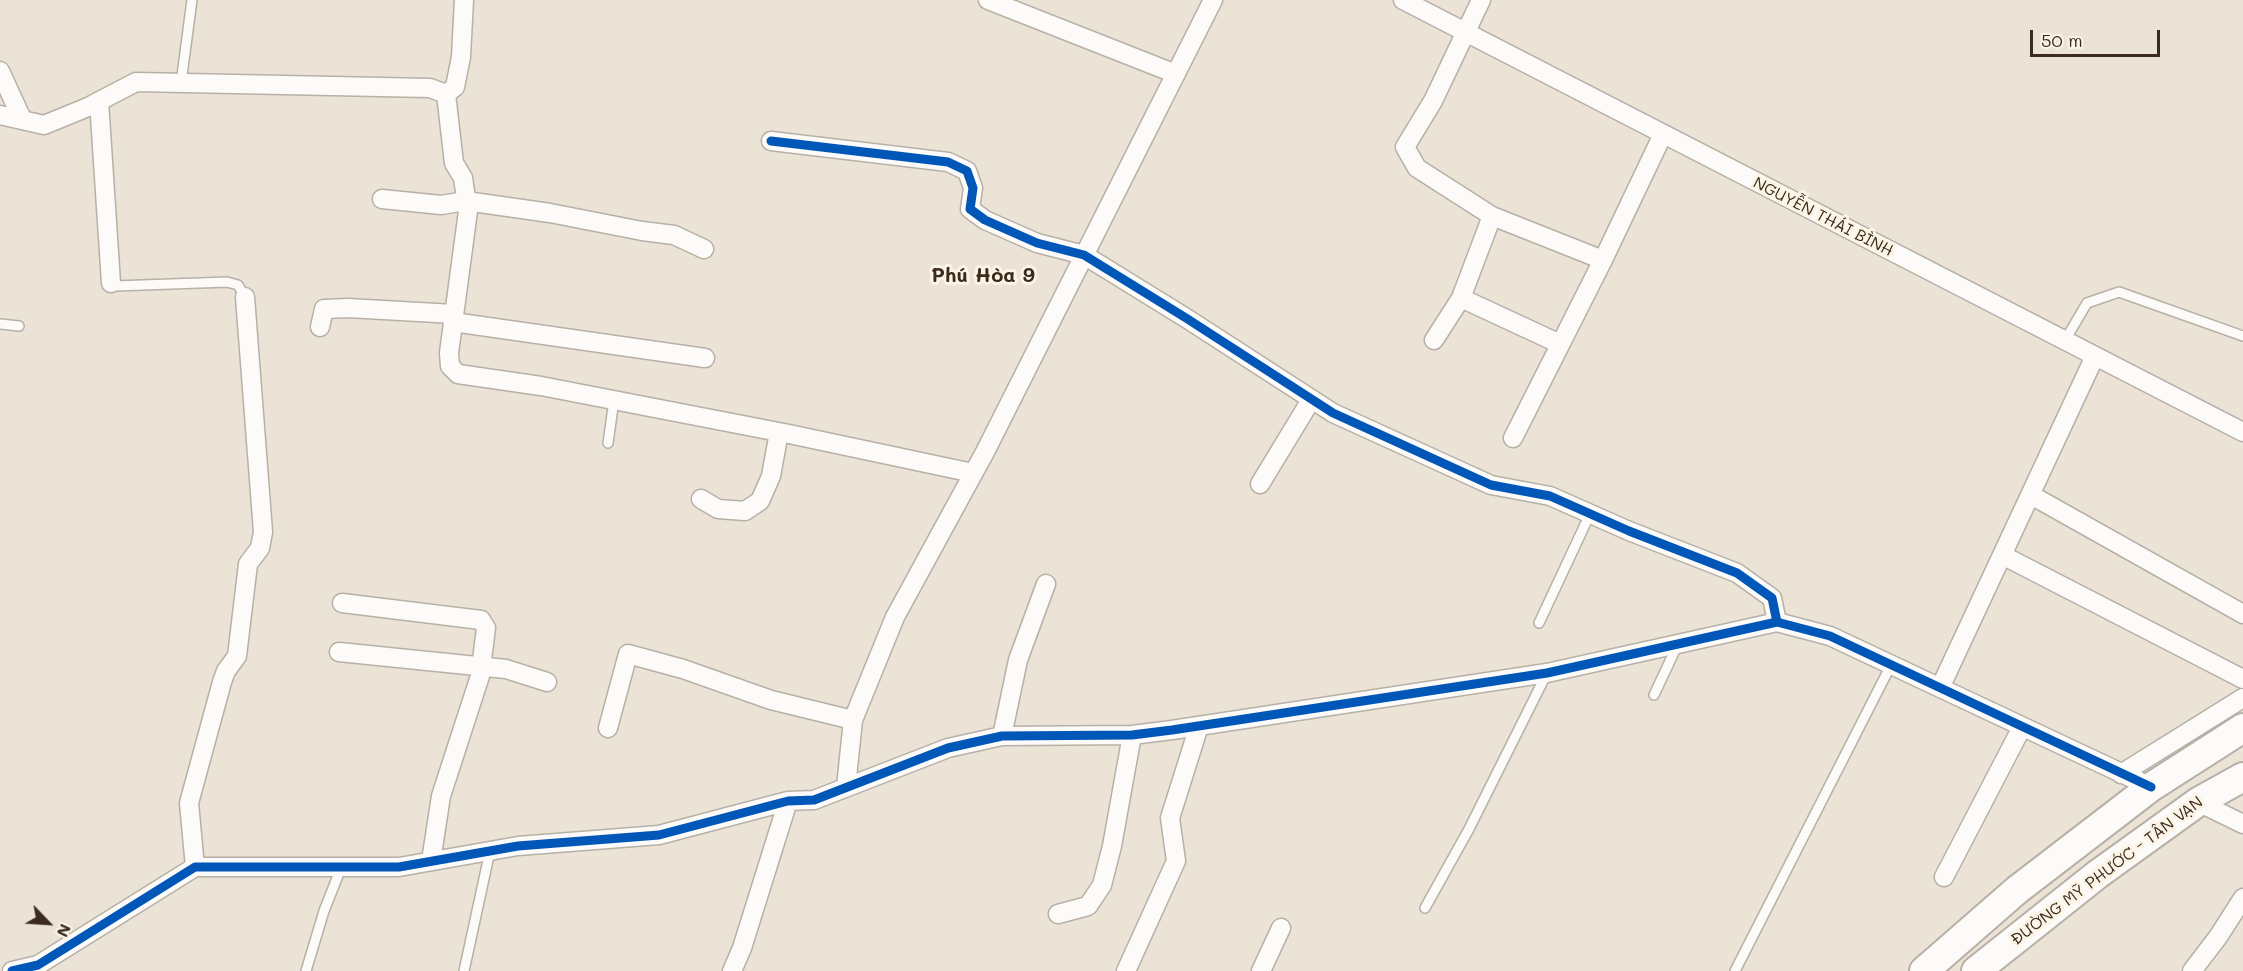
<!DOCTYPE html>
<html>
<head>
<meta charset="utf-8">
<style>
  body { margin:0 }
  #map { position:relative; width:2243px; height:971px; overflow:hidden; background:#ebe3d5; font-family:Mali,sans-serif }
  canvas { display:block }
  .north { position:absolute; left:18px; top:893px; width:60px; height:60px; -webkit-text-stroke:4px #fcf5e5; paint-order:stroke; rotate:115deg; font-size:16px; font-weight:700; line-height:24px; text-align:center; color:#3b2a1e }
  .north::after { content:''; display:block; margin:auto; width:21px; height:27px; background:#3b2a1e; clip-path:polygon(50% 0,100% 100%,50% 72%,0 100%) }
  .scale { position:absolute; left:2030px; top:30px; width:130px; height:27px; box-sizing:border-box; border:3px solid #3b2a1e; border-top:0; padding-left:8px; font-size:18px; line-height:21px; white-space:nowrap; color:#3b2a1e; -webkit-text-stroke:4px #fcf5e5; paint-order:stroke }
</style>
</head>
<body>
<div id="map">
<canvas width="2243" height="971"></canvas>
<div class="north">N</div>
<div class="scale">50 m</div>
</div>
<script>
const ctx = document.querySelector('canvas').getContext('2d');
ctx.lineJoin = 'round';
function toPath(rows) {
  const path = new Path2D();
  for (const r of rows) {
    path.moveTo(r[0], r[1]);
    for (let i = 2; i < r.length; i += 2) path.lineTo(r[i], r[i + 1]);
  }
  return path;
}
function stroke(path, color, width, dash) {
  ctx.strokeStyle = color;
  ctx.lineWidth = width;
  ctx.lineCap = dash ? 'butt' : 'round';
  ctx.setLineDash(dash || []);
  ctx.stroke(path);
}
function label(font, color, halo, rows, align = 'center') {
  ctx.font = font + ' Mali,sans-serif';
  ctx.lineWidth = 6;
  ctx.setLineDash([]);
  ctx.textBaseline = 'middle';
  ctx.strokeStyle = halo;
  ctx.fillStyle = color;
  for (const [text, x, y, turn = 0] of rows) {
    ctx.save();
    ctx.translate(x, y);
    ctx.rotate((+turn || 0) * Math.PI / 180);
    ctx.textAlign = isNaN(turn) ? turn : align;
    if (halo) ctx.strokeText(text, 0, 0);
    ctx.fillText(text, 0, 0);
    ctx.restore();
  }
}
const lane = toPath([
  [181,83,192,0],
  [111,283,115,286,227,282,238,285,245,297],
  [0,324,19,326],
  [2064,342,2087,303,2119,292,2243,336],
  [608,443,614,400],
  [1539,623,1590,514],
  [1654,695,1677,646],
  [1425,908,1469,829,1547,673],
  [306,971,324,911,341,868],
  [464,971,490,851],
  [1735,971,1891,665]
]);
const street = toPath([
  [988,0,1176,74],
  [1403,0,2243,432],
  [1481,0,1433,101,1405,147,1417,168,1492,216],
  [0,71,22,119],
  [446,94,454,163,463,178,468,211,449,353,450,366,458,374,541,386,789,434,973,473],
  [446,94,455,87,461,57,464,0],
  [99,101,111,283],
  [0,115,44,125,88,107,136,82,430,88,446,94],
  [771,141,948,162,967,171,973,188,970,209,985,220,1037,243,1084,255,1186,318,1333,413,1491,485,1550,496,1629,531,1737,573,1772,598,1777,622],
  [382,199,441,205,466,201,550,213,642,231,674,235,704,249],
  [453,322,705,358],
  [320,327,324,309,348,308,454,314],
  [1434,340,1461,298],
  [1560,344,1461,298,1492,216,1603,260],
  [1513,438,1603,260,1663,134],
  [1260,484,1311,400],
  [2031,495,2243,614],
  [701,499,718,509,745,511,760,501,771,476,779,432],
  [2002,555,2243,679],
  [342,603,481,620,486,628,480,676,441,796,431,861],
  [339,652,506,669,547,682],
  [1940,688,2095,356],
  [608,728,628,654,683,669,771,700,853,720],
  [1002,736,1018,660,1046,584],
  [2121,774,2243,698],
  [846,787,853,720,895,617,985,452,1213,0],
  [2198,802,2243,824],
  [195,867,189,803,222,682,226,671,237,656,248,564,260,548,263,532,245,297],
  [1944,877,2022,727],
  [1058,914,1088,906,1102,885,1112,846,1132,735],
  [12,971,38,965,195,867,399,867,518,846,659,835,788,801,814,800,948,748,1002,736,1132,735,1172,730,1547,673,1777,622,1830,636,2151,787],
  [732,971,742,948,788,801],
  [1126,971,1176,861,1170,818,1199,726],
  [1261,971,1281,928],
  [2192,971,2218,937,2243,898]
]);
const primary = toPath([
  [1924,971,2017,890,2151,787,2243,728],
  [1976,971,2098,874,2198,802,2243,777]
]);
const cycleway = toPath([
  [771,141,948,162,967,171,973,188,970,209,985,220,1037,243,1084,255,1186,318,1333,413,1491,485,1550,496,1629,531,1737,573,1772,598,1777,622],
  [12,971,38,965,195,867,399,867,518,846,659,835,788,801,814,800,948,748,1002,736,1132,735,1172,730,1547,673,1777,622,1830,636,2151,787]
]);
const streetNames = [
  ["NGUYỄN THÁI BÌNH",1823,217,27],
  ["ĐƯỜNG MỸ PHƯỚC - TÂN VẠN",2107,871,-37]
];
const quarterNames = [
  ["Phú Hòa 9",983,276]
];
stroke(lane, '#b7b0a6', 12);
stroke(street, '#b7b0a6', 21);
stroke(primary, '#b7b0a6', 32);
stroke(lane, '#fcfbf9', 9);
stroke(street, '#fcfbf9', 18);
stroke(primary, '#fcfbf9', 28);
stroke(cycleway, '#0057b8', 9);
label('16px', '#3b2a1e', '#fcf5e5', streetNames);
label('bold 20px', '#3b2a1e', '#fcf5e5', quarterNames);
</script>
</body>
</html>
